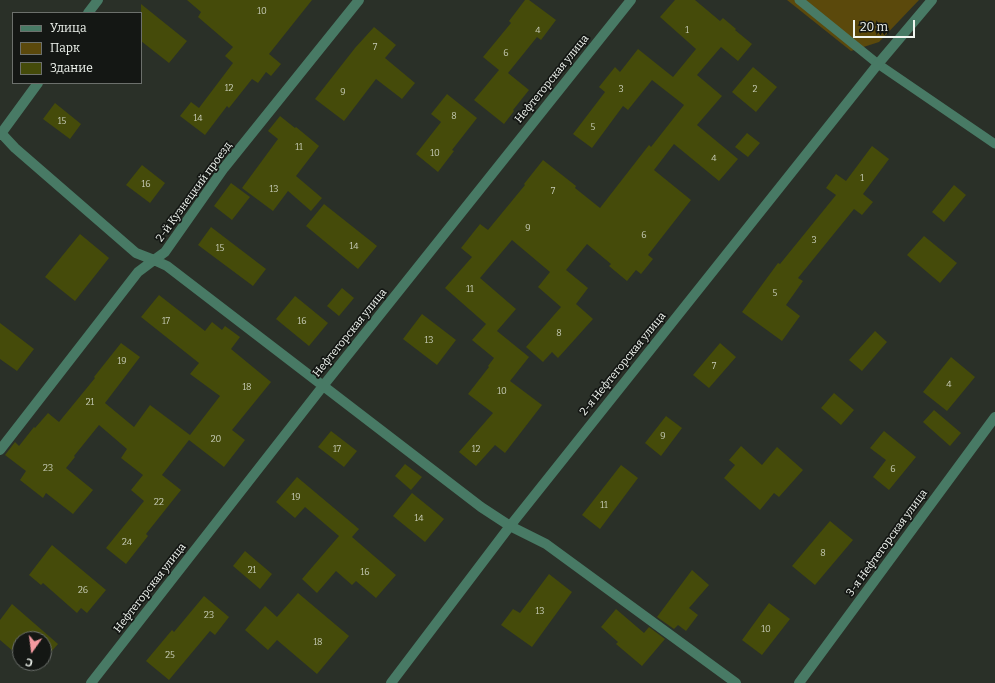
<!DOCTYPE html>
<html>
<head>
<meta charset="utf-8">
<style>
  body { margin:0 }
  #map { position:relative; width:995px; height:683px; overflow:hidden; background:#2a3028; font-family:Bitter,serif }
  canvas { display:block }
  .legend { position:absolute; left:12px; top:12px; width:130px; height:72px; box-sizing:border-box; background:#141714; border:1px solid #6c706c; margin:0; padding:5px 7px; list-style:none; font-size:12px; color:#f1f6f0 }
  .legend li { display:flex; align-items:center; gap:8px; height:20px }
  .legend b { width:20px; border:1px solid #6c706c }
  .north { position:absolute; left:12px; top:631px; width:40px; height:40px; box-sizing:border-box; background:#141714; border:1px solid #6c706c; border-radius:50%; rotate:194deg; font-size:11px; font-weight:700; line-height:16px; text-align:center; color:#f1f6f0 }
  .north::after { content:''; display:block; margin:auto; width:14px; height:18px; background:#f49aa0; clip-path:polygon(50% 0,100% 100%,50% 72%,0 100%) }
  .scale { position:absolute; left:853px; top:20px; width:62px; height:18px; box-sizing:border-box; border:2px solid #f1f6f0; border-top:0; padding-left:5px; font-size:12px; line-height:14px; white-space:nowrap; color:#f1f6f0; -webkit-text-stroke:3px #141714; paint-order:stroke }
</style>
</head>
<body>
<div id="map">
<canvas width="995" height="683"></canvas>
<ul class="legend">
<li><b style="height:5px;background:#487a65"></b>Улица</li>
<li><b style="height:11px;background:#5b490c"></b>Парк</li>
<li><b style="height:11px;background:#454b0a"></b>Здание</li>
</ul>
<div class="north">С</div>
<div class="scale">20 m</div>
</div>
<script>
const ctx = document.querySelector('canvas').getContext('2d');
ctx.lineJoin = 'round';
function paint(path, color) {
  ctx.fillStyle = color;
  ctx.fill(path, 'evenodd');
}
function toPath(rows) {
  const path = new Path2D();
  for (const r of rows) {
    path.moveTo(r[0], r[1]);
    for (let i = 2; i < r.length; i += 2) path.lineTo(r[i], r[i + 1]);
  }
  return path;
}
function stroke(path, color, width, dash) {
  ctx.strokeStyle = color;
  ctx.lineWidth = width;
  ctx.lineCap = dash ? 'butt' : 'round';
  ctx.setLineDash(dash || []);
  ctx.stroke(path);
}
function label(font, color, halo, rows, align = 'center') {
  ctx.font = font + ' Bitter,serif';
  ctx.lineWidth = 3.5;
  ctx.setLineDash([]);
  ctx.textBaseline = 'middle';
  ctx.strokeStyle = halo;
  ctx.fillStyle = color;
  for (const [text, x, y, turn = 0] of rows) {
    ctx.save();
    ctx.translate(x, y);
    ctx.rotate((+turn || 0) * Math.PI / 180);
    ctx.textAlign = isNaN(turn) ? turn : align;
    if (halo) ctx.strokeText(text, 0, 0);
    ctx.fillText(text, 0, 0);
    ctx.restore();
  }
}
const green = toPath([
  [787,0,919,0,879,42,851,51]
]);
const building = toPath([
  [187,0,312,0,269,54,281,64,271,76,266,72,258,83,252,79,229,108,227,106,205,135,180,116,191,102,199,108,233,63,225,56,233,47,198,17,201,12],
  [525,0,529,0,556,20,541,40,537,37,508,73,529,90,513,110,514,111,504,124,474,100,499,70,483,57,511,23,509,21],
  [675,0,695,0,720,21,723,18,736,29,735,30,752,44,738,61,721,47,697,75,722,96,697,125,738,159,719,181,674,144,654,170,691,200,648,255,653,259,641,274,636,270,627,281,609,266,611,264,587,244,566,270,588,288,576,304,593,319,558,358,552,352,543,362,526,347,561,307,538,287,550,272,512,240,480,278,516,309,497,331,529,357,510,381,542,405,505,453,495,445,476,466,459,452,493,413,468,394,489,367,488,366,494,358,472,340,486,324,445,288,472,257,461,248,480,224,488,230,525,185,524,184,543,160,576,186,575,188,600,208,649,145,651,147,684,105,652,80,628,110,623,106,592,148,573,134,605,92,599,87,615,67,620,72,638,49,673,77,696,49,660,17],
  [141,4,187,41,169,63,141,41],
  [374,27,396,45,385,58,415,83,402,99,376,79,344,121,315,99,355,48],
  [753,67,777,87,756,112,732,92],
  [447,94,477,118,452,150,454,151,438,172,416,154,441,122,431,114],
  [55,103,81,124,70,139,43,119],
  [280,116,295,128,296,127,319,146,296,176,322,198,311,211,288,191,273,211,242,188,278,139,268,131],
  [747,133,760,143,748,157,735,147],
  [872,146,889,159,863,194,873,202,862,215,854,209,798,278,803,281,786,305,800,316,782,341,742,312,778,263,780,264,836,195,826,188,836,174,846,181],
  [142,165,165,183,150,203,126,185],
  [231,183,250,197,232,220,214,206],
  [954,185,966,195,944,222,932,212],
  [324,204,377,246,358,269,306,226],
  [211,227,266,269,253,286,198,245],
  [80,234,109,258,75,301,45,277],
  [924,236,957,263,940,283,907,255],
  [342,288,354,298,339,316,327,306],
  [159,295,205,331,212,322,222,330,225,326,240,337,231,349,271,382,232,430,245,440,224,467,189,440,162,475,181,490,146,534,148,536,126,564,106,548,144,501,131,490,143,475,121,458,127,449,99,425,74,456,75,457,66,468,93,490,73,514,46,493,43,498,20,480,26,471,5,455,15,442,19,446,34,427,35,428,48,413,59,422,95,378,94,377,121,343,140,357,105,403,134,427,150,405,190,435,220,396,190,374,199,363,141,317],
  [295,296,328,323,309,346,276,319],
  [422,314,456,340,437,365,403,339],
  [0,323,34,349,17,371,0,359],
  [875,331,887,342,862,371,849,360],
  [720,343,736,357,709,388,693,375],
  [951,357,975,377,947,411,923,392],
  [834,393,854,410,841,425,821,408],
  [934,410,961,433,950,446,923,422],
  [666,416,682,428,661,456,645,443],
  [331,431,357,451,344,467,318,447],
  [884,431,916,457,889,490,873,477,886,460,870,448],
  [741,446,762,465,777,447,803,470,779,497,774,493,760,510,724,478,735,465,729,460],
  [405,464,422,477,411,490,395,476],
  [621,465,638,478,600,529,582,515],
  [297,477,359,529,352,537,396,575,376,598,356,581,352,585,336,571,317,593,302,579,339,536,305,507,295,518,276,502],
  [412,493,444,519,425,542,393,516],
  [830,521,853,540,815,585,792,566],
  [52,545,106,590,87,613,81,608,77,613,43,583,41,585,29,575],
  [245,551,272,574,260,589,233,566],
  [692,570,709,585,689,608,698,615,686,631,678,625,674,629,657,617],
  [549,574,572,592,532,647,501,625,513,609,520,613],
  [298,593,349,636,317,674,277,640,268,650,245,630,265,606,277,617],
  [204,596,229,617,215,635,210,631,169,680,146,661,172,630,174,632],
  [769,603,790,619,762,655,742,640],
  [12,604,58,644,44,660,44,639,20,639,20,657,0,640,0,620],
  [616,609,644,633,649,627,665,639,642,666,616,644,618,642,601,627]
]);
const service = toPath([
  [799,0,878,64,995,144]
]);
const minor = toPath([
  [88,13,98,0],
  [0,132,15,148,136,253,154,260,167,266,481,507,510,526,546,544,736,683],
  [0,135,38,83],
  [0,450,138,272,154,260,165,252,224,168,359,0],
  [91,683,323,386,631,0],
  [391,683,510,526,878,64,932,0],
  [799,683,995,417]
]);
const numberNames = [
  ["10",262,11],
  ["4",538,30],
  ["1",687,30],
  ["7",375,47],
  ["6",506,53],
  ["12",229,88],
  ["3",621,89],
  ["2",755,89],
  ["9",343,92],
  ["8",454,116],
  ["14",198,118],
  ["15",62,121],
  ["5",593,127],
  ["11",299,147],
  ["10",435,153],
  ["4",714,158],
  ["1",862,178],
  ["16",146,184],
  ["13",274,189],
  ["7",553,191],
  ["9",528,228],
  ["6",644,235],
  ["3",814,240],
  ["14",354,246],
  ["15",220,248],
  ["11",470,289],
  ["5",775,293],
  ["17",166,321],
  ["16",302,321],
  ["8",559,333],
  ["13",429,340],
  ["19",122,361],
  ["7",714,366],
  ["4",949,384],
  ["18",247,387],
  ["10",502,391],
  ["21",90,402],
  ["9",663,436],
  ["20",216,439],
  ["17",337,449],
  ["12",476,449],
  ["23",48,468],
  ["6",893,469],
  ["19",296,497],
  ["22",159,502],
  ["11",604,505],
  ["14",419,518],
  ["24",127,542],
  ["8",823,553],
  ["21",252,570],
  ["16",365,572],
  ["26",83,590],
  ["13",540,611],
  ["23",209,615],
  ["10",766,629],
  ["18",318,642],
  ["25",170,655]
];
const streetNames = [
  ["Нефтегорская улица",552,79,-51],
  ["2-й Кузнецкий проезд",194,192,-54],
  ["Нефтегорская улица",350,333,-51],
  ["2-я Нефтегорская улица",623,364,-51],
  ["3-я Нефтегорская улица",887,543,-54],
  ["Нефтегорская улица",150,588,-52]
];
paint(green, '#5b490c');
paint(building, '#454b0a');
stroke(service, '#487a65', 9);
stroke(minor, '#487a65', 10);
label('9px', '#c6cbb6', null, numberNames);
label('11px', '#f1f6f0', '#141714', streetNames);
</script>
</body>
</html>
